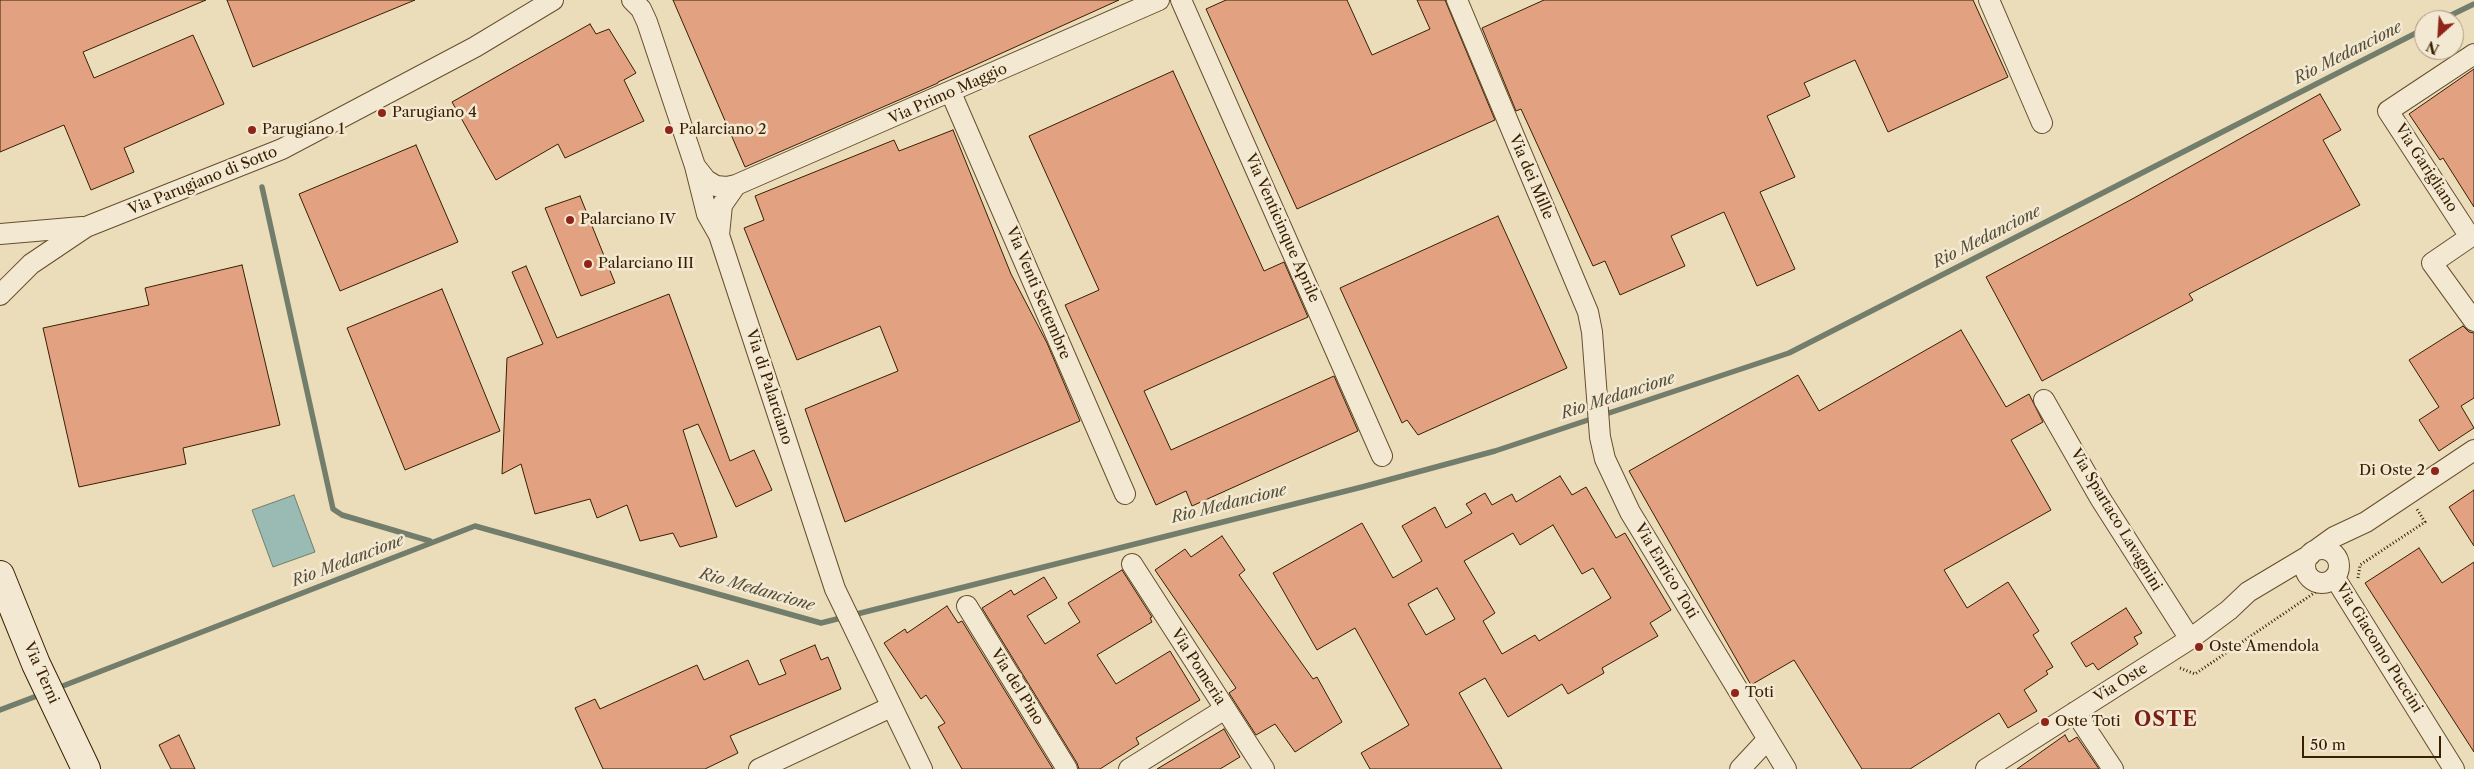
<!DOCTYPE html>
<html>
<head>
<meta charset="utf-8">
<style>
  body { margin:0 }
  #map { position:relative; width:2474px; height:769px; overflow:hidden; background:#ecddba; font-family:"Libre Caslon Text",serif }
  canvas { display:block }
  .north { position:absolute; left:2414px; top:10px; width:50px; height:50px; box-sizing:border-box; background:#f3e9d2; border:1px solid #a8987e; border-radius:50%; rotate:206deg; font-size:14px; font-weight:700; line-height:20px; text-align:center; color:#381f00 }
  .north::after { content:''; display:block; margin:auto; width:18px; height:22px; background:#8f2418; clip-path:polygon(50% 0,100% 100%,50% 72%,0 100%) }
  .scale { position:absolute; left:2302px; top:736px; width:139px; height:22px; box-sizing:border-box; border:2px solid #381f00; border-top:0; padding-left:6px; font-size:15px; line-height:18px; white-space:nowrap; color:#381f00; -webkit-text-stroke:4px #f3e9d2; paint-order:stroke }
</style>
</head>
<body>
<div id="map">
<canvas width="2474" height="769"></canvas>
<div class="north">N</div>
<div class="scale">50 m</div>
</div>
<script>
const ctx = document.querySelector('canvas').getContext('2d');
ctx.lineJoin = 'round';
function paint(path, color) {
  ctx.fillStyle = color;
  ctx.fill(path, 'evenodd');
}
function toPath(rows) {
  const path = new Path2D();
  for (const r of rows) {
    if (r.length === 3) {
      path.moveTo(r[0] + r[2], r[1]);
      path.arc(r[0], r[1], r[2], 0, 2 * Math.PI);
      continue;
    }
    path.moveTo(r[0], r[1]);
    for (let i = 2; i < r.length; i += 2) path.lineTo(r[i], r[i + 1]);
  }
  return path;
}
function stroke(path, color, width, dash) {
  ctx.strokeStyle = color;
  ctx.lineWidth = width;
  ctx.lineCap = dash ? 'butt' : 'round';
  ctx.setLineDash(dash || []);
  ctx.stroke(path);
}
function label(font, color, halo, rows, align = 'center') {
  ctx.font = font + ' "Libre Caslon Text",serif';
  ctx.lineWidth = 5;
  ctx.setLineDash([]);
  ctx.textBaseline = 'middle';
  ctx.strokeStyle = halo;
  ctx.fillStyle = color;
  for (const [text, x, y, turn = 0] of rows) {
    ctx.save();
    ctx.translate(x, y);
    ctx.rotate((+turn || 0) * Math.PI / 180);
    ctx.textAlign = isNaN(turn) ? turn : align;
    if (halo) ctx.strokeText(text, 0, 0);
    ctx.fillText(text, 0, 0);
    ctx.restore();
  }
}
const water = toPath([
  [294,495,315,552,273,567,252,510,294,495]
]);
const stream = toPath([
  [2441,20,2474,4],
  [262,187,333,509,342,515,430,541],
  [55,689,475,526,821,623,1362,487,1495,451,1789,353,2424,29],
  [0,710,42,694]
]);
const building = toPath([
  [0,0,206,0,83,52,94,78,193,35,224,104,124,148,134,172,91,190,64,125,0,152,0,0],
  [227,0,415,0,253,67,227,0],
  [673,0,1119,0,938,82,938,83,745,167,673,0],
  [1226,0,1347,0,1372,55,1430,29,1417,0,1445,0,1495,120,1297,209,1206,9,1226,0],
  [1544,0,1973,0,2008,77,1888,132,1855,60,1804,83,1810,96,1767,116,1795,177,1760,192,1795,269,1757,286,1724,212,1671,236,1685,266,1620,295,1605,261,1593,266,1521,109,1516,111,1482,28,1544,0],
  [590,24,596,34,609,29,636,73,624,80,644,121,565,158,558,144,496,180,452,102,590,24],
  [2474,69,2474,207,2443,158,2440,160,2409,114,2474,69],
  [1173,71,1264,271,1284,262,1308,317,1144,391,1171,450,1334,376,1358,431,1192,506,1186,491,1156,505,1065,305,1099,290,1029,136,1173,71],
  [2320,94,2341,130,2323,140,2360,205,2189,294,2193,300,2042,381,1986,277,2134,198,2320,94],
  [953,130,1011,274,1047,343,1080,421,845,522,805,409,898,371,880,326,797,360,744,228,764,220,755,196,894,140,899,151,953,130],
  [416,145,458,242,340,291,299,194,416,145],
  [580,196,615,283,581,296,545,208,580,196],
  [1498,216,1567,368,1418,435,1407,420,1402,423,1340,288,1498,216],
  [242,265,280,425,183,448,186,464,79,487,43,328,149,305,145,288,242,265],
  [526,266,557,338,669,294,730,461,754,450,772,490,736,507,698,424,683,430,717,537,680,547,673,533,640,541,627,505,597,518,590,499,535,514,521,464,502,474,507,358,543,344,512,272,526,266],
  [442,289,500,431,405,470,347,328,442,289],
  [2463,326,2469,332,2474,333,2474,398,2461,406,2474,428,2439,451,2419,420,2439,407,2409,360,2463,326],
  [1961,330,2006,407,2029,394,2043,422,2011,440,2051,510,1944,570,1967,608,2008,582,2039,631,2033,635,2053,667,2046,671,2048,674,2024,690,2037,711,2008,728,1999,713,1910,769,1862,769,1794,660,1751,685,1629,471,1798,375,1819,411,1961,330],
  [1560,476,1572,495,1586,487,1616,538,1625,533,1671,610,1650,623,1658,636,1602,668,1604,673,1568,694,1562,684,1508,717,1485,678,1459,693,1502,769,1370,769,1361,753,1409,725,1355,628,1317,650,1273,573,1362,523,1393,578,1422,561,1402,526,1435,507,1446,528,1472,513,1466,504,1485,493,1492,505,1512,494,1516,502,1560,476],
  [1553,525,1582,574,1593,568,1611,598,1539,641,1535,635,1502,654,1483,621,1495,613,1464,561,1513,533,1520,545,1553,525],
  [1437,588,1455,619,1426,635,1408,604,1437,588],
  [2474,490,2474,546,2449,507,2474,490],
  [1222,536,1245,570,1239,575,1313,679,1317,677,1342,722,1295,752,1275,724,1256,735,1229,693,1236,688,1155,570,1185,549,1191,557,1222,536],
  [2419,548,2442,583,2474,562,2474,752,2365,583,2419,548],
  [1122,570,1152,617,1150,618,1152,622,1097,655,1116,684,1170,651,1200,700,1136,738,1139,744,1100,769,1079,769,1077,763,982,608,1011,590,1014,595,1044,577,1057,598,1027,616,1045,644,1080,622,1068,603,1122,570],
  [947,606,958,623,962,621,1053,769,962,769,938,727,945,723,926,695,921,699,884,643,905,629,907,633,947,606],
  [2126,608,2142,633,2134,637,2138,644,2098,670,2093,663,2086,667,2071,643,2126,608],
  [815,645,821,660,828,657,841,689,730,736,738,753,705,769,603,769,575,708,595,699,600,709,697,665,704,680,748,660,759,685,786,674,780,660,815,645],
  [1224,729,1240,757,1220,769,1157,769,1224,729],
  [179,735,195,769,171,769,159,745,179,735],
  [2065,735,2069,742,2077,737,2099,769,2017,769,2065,735]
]);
const path = toPath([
  [2358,578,2360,565,2425,522,2417,509],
  [2180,668,2195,674,2317,591,2321,593]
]);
const street = toPath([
  [632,0,641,9,647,22,695,166,707,214,719,235,835,589,922,769],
  [1181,0,1382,456],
  [1457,0,1588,312,1592,332,1600,437,1605,459,1630,512,1786,769],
  [1989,0,2042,123],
  [2474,54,2388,111,2470,237,2432,263,2474,321],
  [951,93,1125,494],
  [695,166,706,180,716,186,727,187,736,185,1159,0],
  [0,234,82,227],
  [719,235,722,205,736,185],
  [0,295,31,264,86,227,282,149,475,47,553,0],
  [2044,400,2100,498,2190,639],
  [2322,566,17],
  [2316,550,2334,537,2366,522,2474,450],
  [1132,564,1264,769],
  [2335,578,2454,769],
  [967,606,1067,769],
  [2075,712,2113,769],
  [759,769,891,707],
  [1129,769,1225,709],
  [1740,769,1767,740],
  [1986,769,2190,639,2229,610,2248,592,2310,555]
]);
const secondary = toPath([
  [0,575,36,664,86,769]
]);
const markers = [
  [382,113,5,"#8f2418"],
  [252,130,5,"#8f2418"],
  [669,130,5,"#8f2418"],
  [570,220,5,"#8f2418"],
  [588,264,5,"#8f2418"],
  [2435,471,5,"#8f2418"],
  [2199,647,5,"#8f2418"],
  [1735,693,5,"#8f2418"],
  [2045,722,5,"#8f2418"]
];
const streetNames = [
  ["Via Primo Maggio",948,94,-24],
  ["Via Garigliano",2426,168,57],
  ["Via dei Mille",1531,177,67],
  ["Via Parugiano di Sotto",203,181,-22],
  ["Via Venticinque Aprile",1282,228,66],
  ["Via Venti Settembre",1038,293,67],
  ["Via di Palarciano",769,387,72],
  ["Via Spartaco Lavagnini",2116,520,59],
  ["Via Enrico Toti",1666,571,59],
  ["Via Giacomo Puccini",2379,648,58],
  ["Via Pomeria",1198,667,57],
  ["Via Terni",41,673,66],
  ["Via Oste",2121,683,-32],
  ["Via del Pino",1017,687,58]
];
const poiNames = [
  ["Parugiano 4",392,113],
  ["Parugiano 1",262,130],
  ["Palarciano 2",679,130],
  ["Palarciano IV",580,220],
  ["Palarciano III",598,264],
  ["Di Oste 2",2425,471,"right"],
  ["Oste Amendola",2209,647],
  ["Toti",1745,693],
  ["Oste Toti",2055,722]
];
const waterNames = [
  ["Rio Medancione",2348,53,-27],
  ["Rio Medancione",1987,237,-27],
  ["Rio Medancione",1618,396,-18],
  ["Rio Medancione",1229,504,-14],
  ["Rio Medancione",348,561,-21],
  ["Rio Medancione",757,590,16]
];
const districtNames = [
  ["OSTE",2166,720]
];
paint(water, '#99bbb3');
stroke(water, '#727d6b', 1);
stroke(stream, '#727d6b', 5.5);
paint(building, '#e2a282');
stroke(building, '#381f00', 1);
stroke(street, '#654e2e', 22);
stroke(secondary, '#381f00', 30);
stroke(path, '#381f00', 3, [1, 2.5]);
stroke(street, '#f3e9d2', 20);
stroke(secondary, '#f3e9d2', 28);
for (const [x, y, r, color] of markers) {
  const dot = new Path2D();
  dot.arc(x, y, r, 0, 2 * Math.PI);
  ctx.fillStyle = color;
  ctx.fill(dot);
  stroke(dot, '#f3e9d2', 2);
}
label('15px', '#381f00', '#f3e9d2', streetNames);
label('15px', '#381f00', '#f3e9d2', poiNames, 'left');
label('italic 16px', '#554e36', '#f3e9d2', waterNames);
ctx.letterSpacing = '1px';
label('bold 20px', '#7a1f14', '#f3e9d2', districtNames);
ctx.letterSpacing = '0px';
</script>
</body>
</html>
